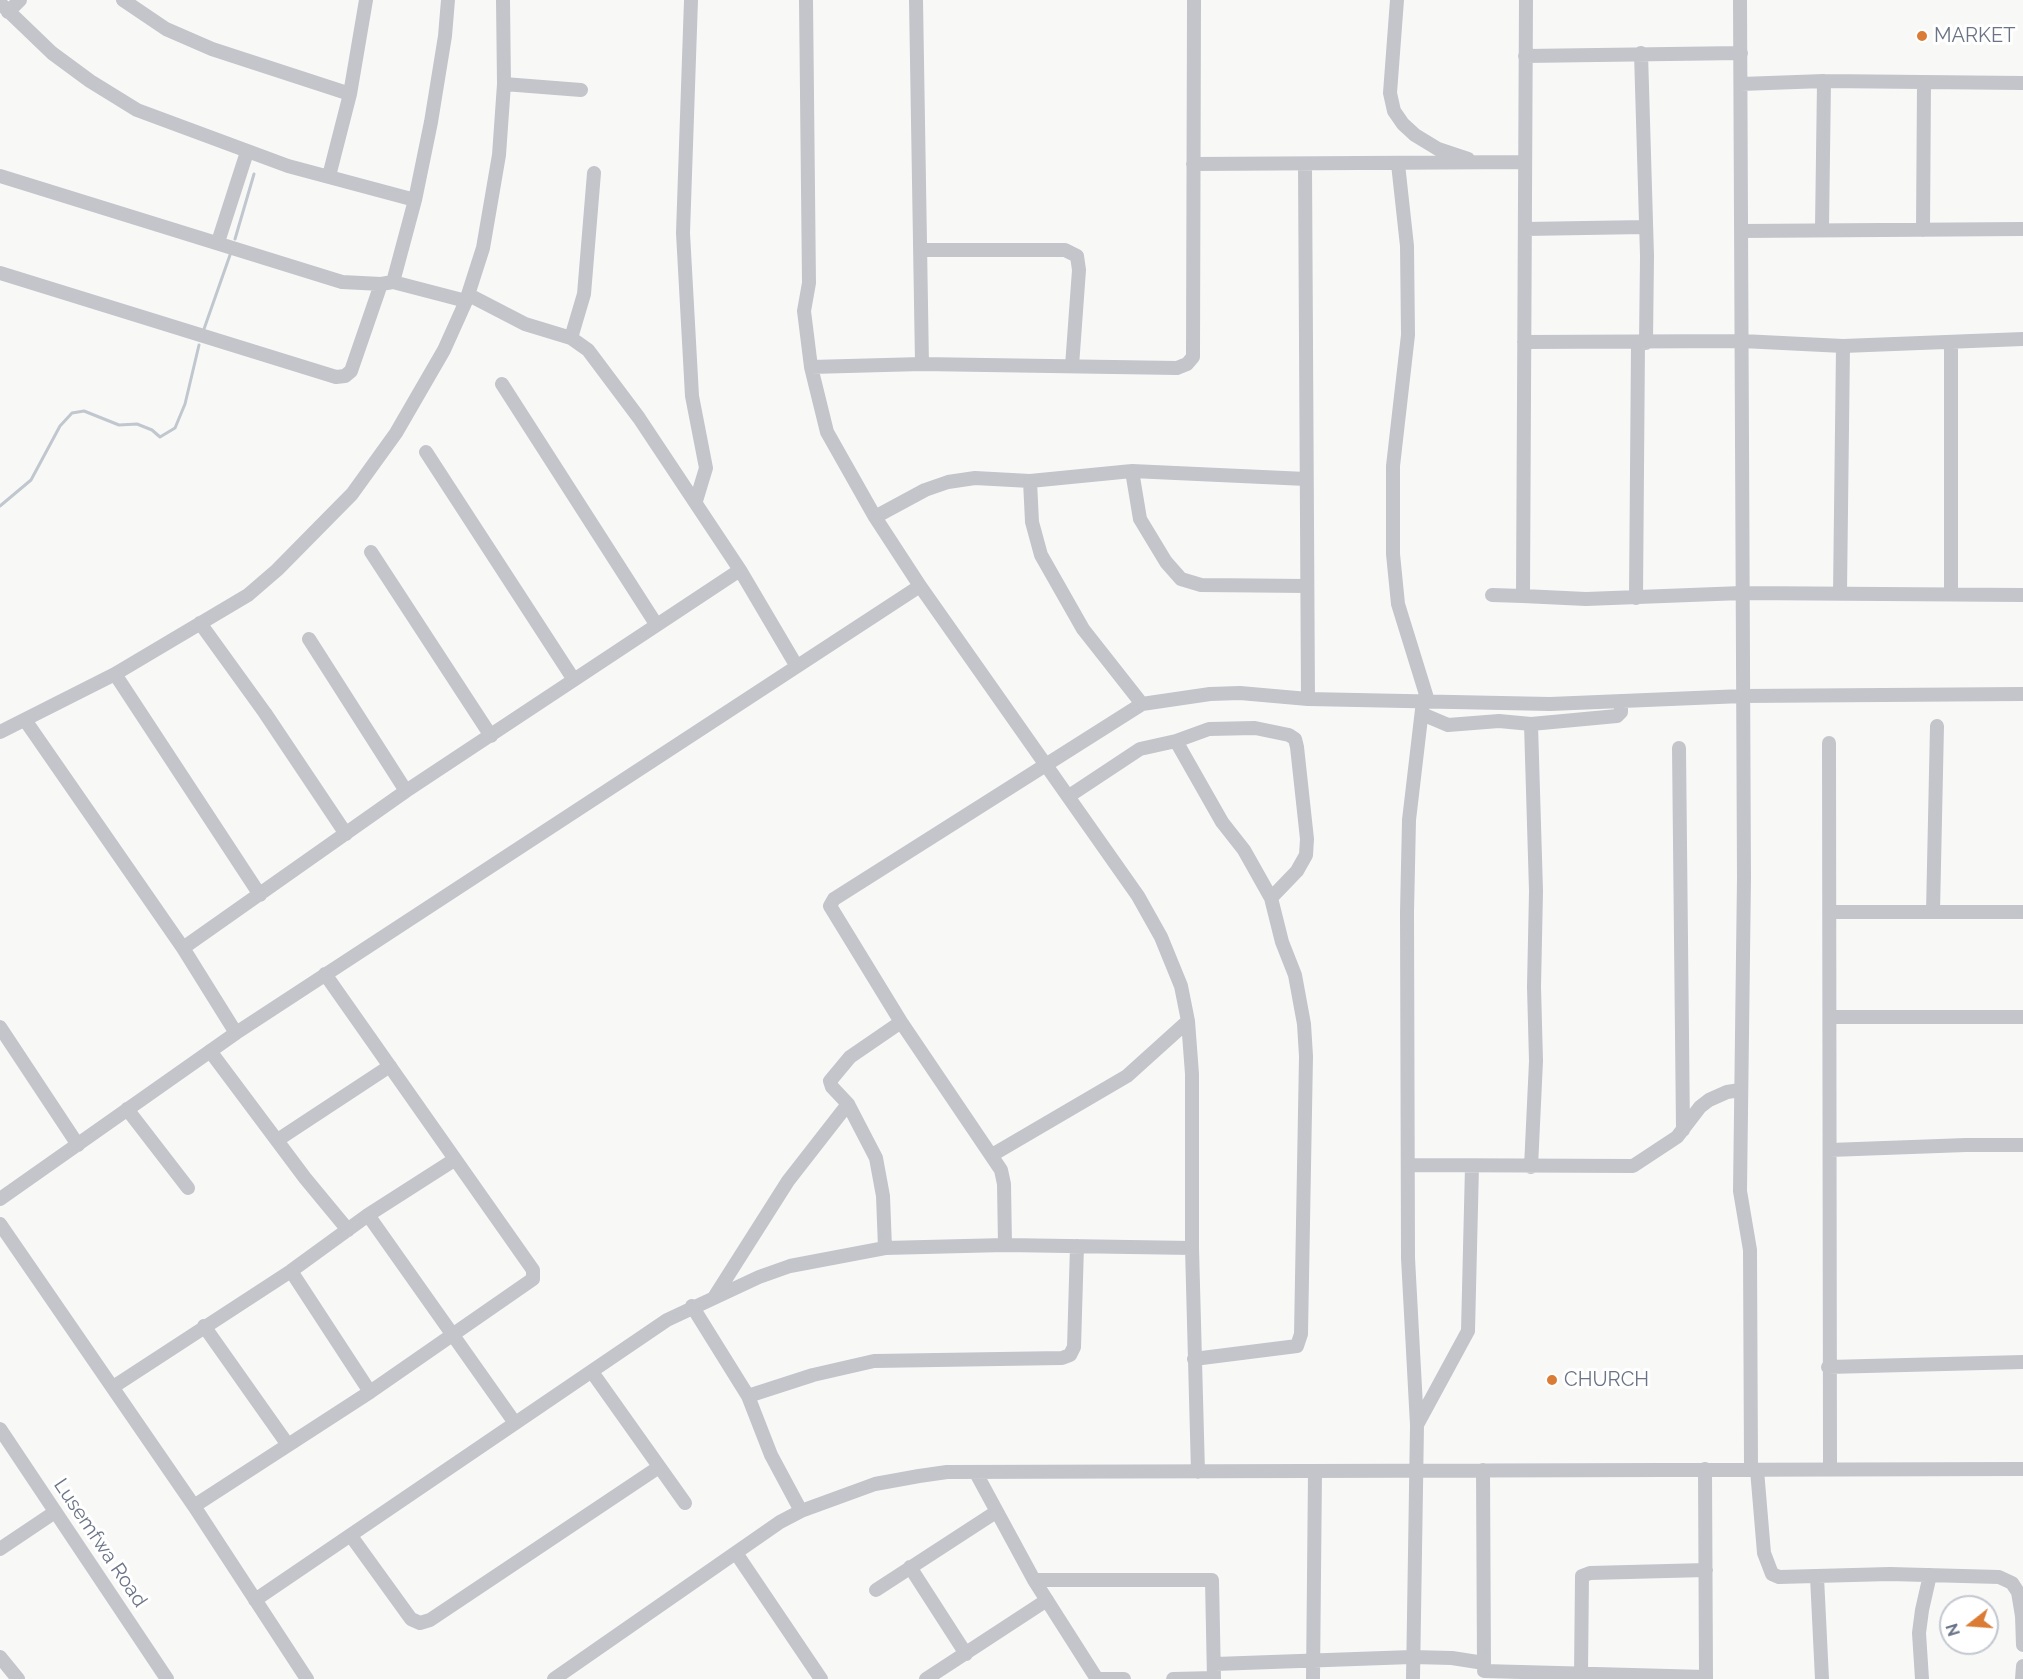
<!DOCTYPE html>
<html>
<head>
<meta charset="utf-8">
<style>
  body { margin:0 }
  #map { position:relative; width:2023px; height:1679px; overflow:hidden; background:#f8f9f7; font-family:Raleway,sans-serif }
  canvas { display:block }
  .north { position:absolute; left:1939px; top:1595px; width:60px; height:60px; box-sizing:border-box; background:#fff; border:2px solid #c3c7cf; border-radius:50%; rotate:253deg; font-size:16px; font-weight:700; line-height:24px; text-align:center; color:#6a7486 }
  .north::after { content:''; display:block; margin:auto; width:21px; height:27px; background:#da7c36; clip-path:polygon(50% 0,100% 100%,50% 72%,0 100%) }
</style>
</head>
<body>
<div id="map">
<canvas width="2023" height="1679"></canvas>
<div class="north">N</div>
</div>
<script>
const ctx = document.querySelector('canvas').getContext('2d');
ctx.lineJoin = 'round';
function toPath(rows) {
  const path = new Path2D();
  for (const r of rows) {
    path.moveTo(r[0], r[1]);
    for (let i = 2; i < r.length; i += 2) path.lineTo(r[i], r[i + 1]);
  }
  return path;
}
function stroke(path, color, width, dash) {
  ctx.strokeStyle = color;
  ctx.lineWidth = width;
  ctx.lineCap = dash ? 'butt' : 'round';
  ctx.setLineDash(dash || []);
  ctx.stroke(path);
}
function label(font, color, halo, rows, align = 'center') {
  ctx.font = font + ' Raleway,sans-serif';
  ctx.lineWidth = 6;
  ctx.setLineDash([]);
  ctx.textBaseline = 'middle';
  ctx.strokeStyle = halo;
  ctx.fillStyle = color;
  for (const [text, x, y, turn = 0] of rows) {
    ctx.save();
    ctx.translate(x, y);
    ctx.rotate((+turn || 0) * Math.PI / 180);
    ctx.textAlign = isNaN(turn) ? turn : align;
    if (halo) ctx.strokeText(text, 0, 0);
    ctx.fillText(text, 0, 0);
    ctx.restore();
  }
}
const stream = toPath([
  [235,239,254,174],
  [204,329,230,255],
  [0,506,31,480,60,426,72,413,84,411,119,425,137,424,152,430,160,437,175,428,185,404,199,345]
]);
const minor = toPath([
  [123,0,166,29,212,49,350,94],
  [691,0,683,233,692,396,706,468,696,501],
  [806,0,809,283,804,311,811,367,827,432,875,517,920,586,1138,896,1161,937,1181,986,1188,1021,1192,1074,1192,1248,1198,1472],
  [916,0,922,364],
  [1397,0,1390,93,1394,111,1403,124,1415,135,1438,149,1468,159],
  [1526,0,1523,596,1586,599,1742,593,2023,595],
  [1740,0,1744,877,1740,1191,1750,1250,1751,1469],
  [0,3,52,53,90,81,137,110,288,166,415,200],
  [8,12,20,0],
  [1641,53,1647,256,1646,343],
  [1525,56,1741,53],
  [504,84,581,90],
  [1741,84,1824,81,2023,83],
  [1193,164,1525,162],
  [1305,164,1308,699],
  [1398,164,1407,246,1408,335,1393,466,1393,554,1398,604,1428,701],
  [0,176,342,282,381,284,393,282,466,301],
  [329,176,350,94,366,0],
  [1822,228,1824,81],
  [1525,229,1645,227],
  [1923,230,1924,83],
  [1741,231,2023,229],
  [218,242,247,152],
  [921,250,1065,250,1077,256,1079,270,1072,366],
  [0,273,336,377,345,376,351,371,381,284],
  [393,282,415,200,431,122,445,36,448,0],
  [469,295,525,324,571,338,588,350,639,418,740,570],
  [571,338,584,294,594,173],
  [1524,342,1742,341,1843,346,2023,339],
  [811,367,922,364,1177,368,1187,364,1193,357,1194,0],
  [502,384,656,624],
  [426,452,574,680],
  [1132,471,1140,519,1166,562,1181,579,1201,585,1306,586],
  [1030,481,1032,522,1041,555,1083,629,1142,704],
  [875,517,925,490,948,482,975,478,1030,481,1132,471,1306,479],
  [371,552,491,736],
  [1840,593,1843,346],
  [1951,593,1951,344],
  [1492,595,1523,596],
  [1636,598,1638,343],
  [200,623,265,713,346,834],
  [309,639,406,791],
  [115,674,260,895],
  [1422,714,1448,725,1499,721,1531,724,1617,716,1621,712,1621,701],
  [25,720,183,948,236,1033],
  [0,732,115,674,248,595,277,570,352,494,396,433,444,350,466,301,483,248,499,155,504,84,503,0],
  [1176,741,1222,822,1244,850,1271,898,1282,942,1295,975,1304,1024,1306,1056,1301,1334,1297,1346,1194,1359],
  [1829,743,1830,1468],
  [1679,748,1683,1130],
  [1069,796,1140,749,1176,741,1209,729,1255,728,1289,735,1295,739,1297,747,1307,839,1306,855,1297,871,1271,898],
  [1831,912,2023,912],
  [1933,912,1937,726],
  [183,948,406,791,740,570,796,665],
  [1830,1017,2023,1017],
  [0,1027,78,1145],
  [210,1051,305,1178,348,1230],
  [127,1109,188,1188],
  [279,1139,390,1066],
  [1830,1150,1966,1145,2023,1145],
  [992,1155,1127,1076,1188,1021],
  [1408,1165,1633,1166,1677,1137,1700,1107,1709,1100,1727,1092,1740,1090],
  [1531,1167,1536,1061,1534,987,1536,891,1531,724],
  [0,1199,236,1033,920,586],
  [368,1215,515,1423],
  [0,1224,194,1506,307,1679],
  [1005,1245,1004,1184,1001,1170,901,1022,830,906,834,899,1142,704,1210,694,1240,693,1308,699,1550,704,1743,696,2023,694],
  [885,1248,883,1196,876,1158,848,1104,832,1087,830,1081,850,1057,901,1022],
  [291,1271,370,1392],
  [715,1296,788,1181,848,1104],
  [692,1306,748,1396,771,1455,801,1511],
  [204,1326,288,1445],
  [1828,1367,2023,1362],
  [592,1372,685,1503],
  [113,1387,291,1271,368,1215,454,1160],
  [748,1396,813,1375,874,1361,1062,1358,1070,1355,1074,1347,1077,1246],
  [1417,1425,1468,1331,1472,1166],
  [0,1429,167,1679],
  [1705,1469,1706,1679],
  [1483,1470,1484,1669],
  [1757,1470,1764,1553,1772,1574,1779,1577,1890,1574,1999,1577,2012,1583,2018,1592,2022,1616,2023,1645],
  [976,1473,1034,1580,1097,1679],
  [194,1506,370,1392,533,1279,533,1270,325,974],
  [351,1536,411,1619,420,1623,430,1620,659,1467],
  [0,1549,55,1512],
  [736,1553,821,1679],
  [910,1567,966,1654],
  [1817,1577,1822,1679],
  [1034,1580,1212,1580,1214,1679],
  [876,1590,996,1512],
  [255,1600,667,1320,759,1277,790,1266,885,1248,1005,1245,1192,1248],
  [0,1657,18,1679],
  [1215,1664,1412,1657,1452,1658,1484,1663],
  [1484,1671,1706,1677],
  [1581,1675,1582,1576,1590,1573,1706,1570],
  [554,1679,780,1522,801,1511,875,1484,919,1476,947,1472,2023,1469],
  [926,1679,1047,1600],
  [1096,1679,1124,1679],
  [1173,1679,1214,1678],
  [1313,1679,1315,1471],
  [1413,1679,1417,1425,1408,1258,1407,912,1409,820,1423,701],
  [1922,1679,1919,1633,1922,1610,1930,1575],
  [2022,1679,2023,1666]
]);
const markers = [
  [1922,36,6,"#da7c36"],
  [1552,1380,6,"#da7c36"]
];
const poiNames = [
  ["MARKET",1934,36],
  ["CHURCH",1564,1380]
];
const streetNames = [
  ["Lusemfwa Road",100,1543,56]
];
stroke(stream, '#c1c7ce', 3);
stroke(minor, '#c3c5ca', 14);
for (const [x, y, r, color] of markers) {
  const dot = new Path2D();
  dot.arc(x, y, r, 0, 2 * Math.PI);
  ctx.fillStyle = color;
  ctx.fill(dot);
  stroke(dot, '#fff', 2);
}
label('20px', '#6a7486', '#fff', poiNames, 'left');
label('20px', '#6a7486', '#fff', streetNames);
</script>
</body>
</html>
